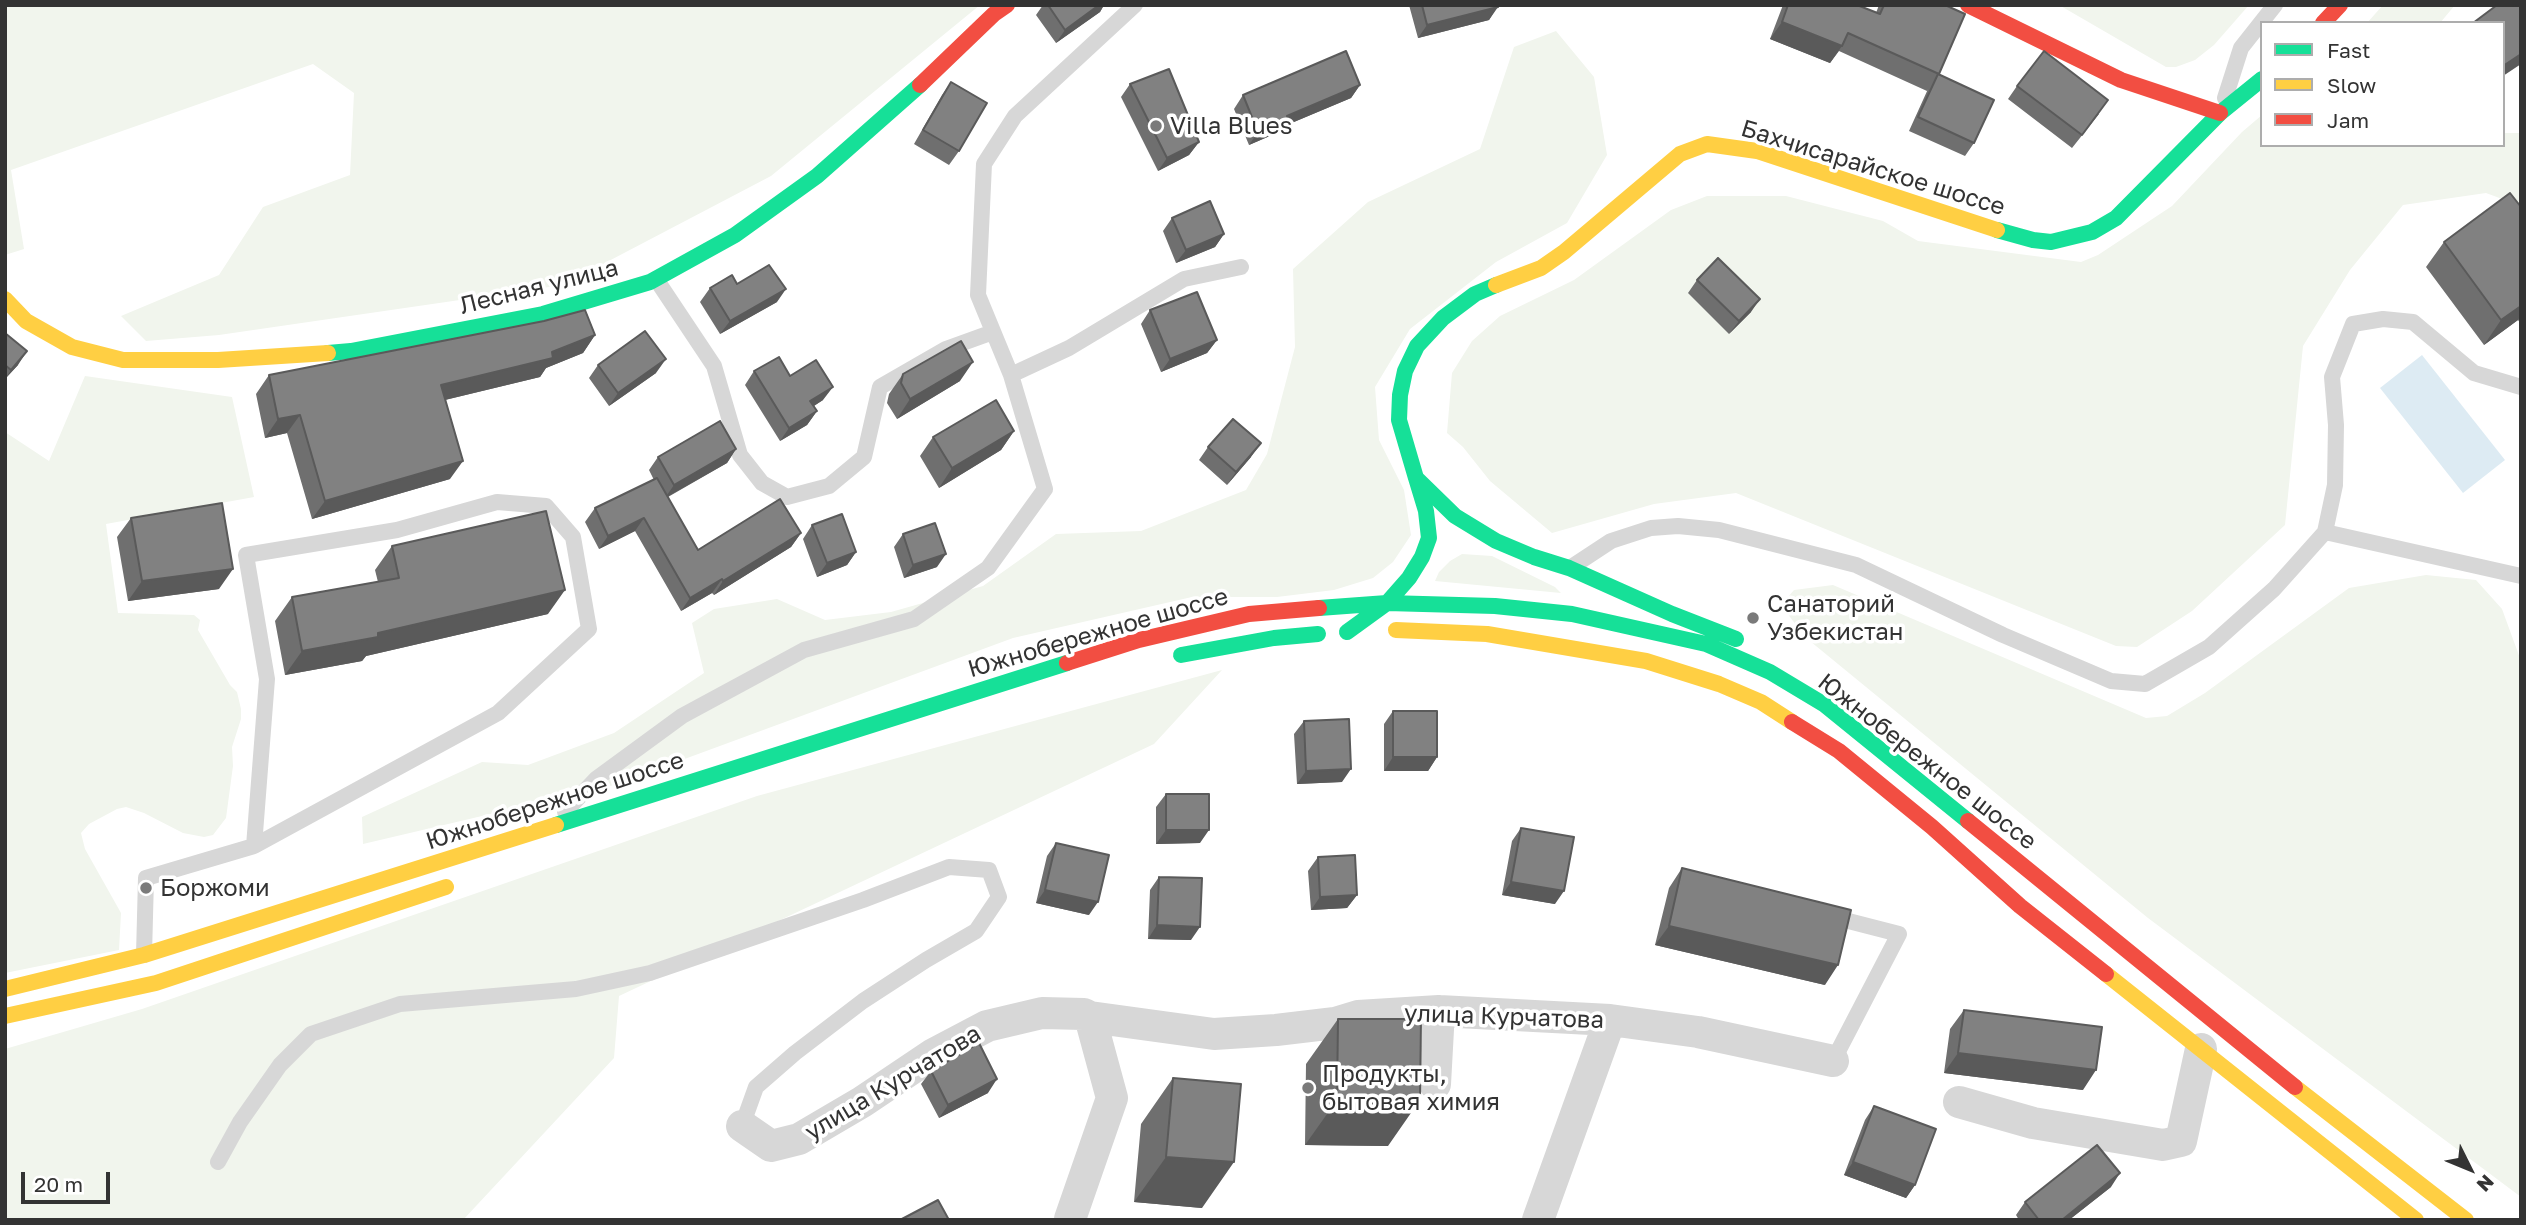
<!DOCTYPE html>
<html>
<head>
<meta charset="utf-8">
<style>
  body { margin:0 }
  #map { position:relative; width:2526px; height:1225px; overflow:hidden; background:#fff; font-family:"Golos Text",sans-serif }
  canvas { display:block }
  .frame { position:absolute; inset:0; border:7px solid #333; pointer-events:none }
  .legend { position:absolute; left:2260px; top:21px; width:245px; height:126px; box-sizing:border-box; background:#fff; border:2px solid #adadad; margin:0; padding:9px 12px; list-style:none; font-size:21px; color:#333 }
  .legend li { display:flex; align-items:center; gap:14px; height:35px }
  .legend b { width:35px; border:2px solid #adadad }
  .north { position:absolute; left:2435px; top:1134px; width:70px; height:70px; -webkit-text-stroke:5px #fff; paint-order:stroke; rotate:133deg; font-size:19px; font-weight:700; line-height:28px; text-align:center; color:#333 }
  .north::after { content:''; display:block; margin:auto; width:24px; height:32px; background:#333; clip-path:polygon(50% 0,100% 100%,50% 72%,0 100%) }
  .scale { position:absolute; left:21px; top:1172px; width:89px; height:32px; box-sizing:border-box; border:4px solid #333; border-top:0; padding-left:9px; font-size:21px; line-height:24px; white-space:nowrap; color:#333; -webkit-text-stroke:5px #fff; paint-order:stroke }
</style>
</head>
<body>
<div id="map">
<canvas width="2526" height="1225"></canvas>
<div class="frame"></div>
<ul class="legend">
<li><b style="height:9px;background:#16e098"></b>Fast</li>
<li><b style="height:9px;background:#ffcf43"></b>Slow</li>
<li><b style="height:9px;background:#f24e42"></b>Jam</li>
</ul>
<div class="north">N</div>
<div class="scale">20 m</div>
</div>
<script>
const ctx = document.querySelector('canvas').getContext('2d');
ctx.lineJoin = 'round';
function paint(path, color) {
  ctx.fillStyle = color;
  ctx.fill(path, 'evenodd');
}
function toPath(rows) {
  const path = new Path2D();
  for (const r of rows) {
    path.moveTo(r[0], r[1]);
    for (let i = 2; i < r.length; i += 2) path.lineTo(r[i], r[i + 1]);
  }
  return path;
}
function stroke(path, color, width, dash) {
  ctx.strokeStyle = color;
  ctx.lineWidth = width;
  ctx.lineCap = dash ? 'butt' : 'round';
  ctx.setLineDash(dash || []);
  ctx.stroke(path);
}
function label(font, color, halo, rows, align = 'center') {
  ctx.font = font + ' "Golos Text",sans-serif';
  ctx.lineWidth = 7;
  ctx.setLineDash([]);
  ctx.textBaseline = 'middle';
  ctx.strokeStyle = halo;
  ctx.fillStyle = color;
  for (const [text, x, y, turn = 0] of rows) {
    ctx.save();
    ctx.translate(x, y);
    ctx.rotate((+turn || 0) * Math.PI / 180);
    ctx.textAlign = isNaN(turn) ? turn : align;
    if (halo) ctx.strokeText(text, 0, 0);
    ctx.fillText(text, 0, 0);
    ctx.restore();
  }
}
const green = toPath([
  [5,5,980,5,771,176,563,285,219,335,146,341,121,316,219,275,263,207,350,175,354,93,313,64,11,170,24,249,5,255],
  [2059,5,2249,5,2214,45,2195,60,2176,67,2166,67],
  [2383,5,2455,5,2440,23,2367,23],
  [1556,31,1594,77,1607,155,1567,223,1496,262,1410,329,1375,387,1379,440,1404,490,1411,535,1393,562,1373,578,1334,590,1277,597,1192,597,1013,638,614,785,363,844,362,817,482,762,528,765,614,733,704,673,692,623,714,609,777,599,825,620,891,612,983,586,1056,534,1141,531,1246,490,1267,454,1295,347,1293,269,1368,202,1480,149,1514,47],
  [2262,115,2262,145,2503,145,2503,133,2521,133,2521,206,2486,193,2403,205,2350,270,2303,346,2285,525,2192,611,2137,647,2116,646,1736,493,1654,504,1552,533,1490,481,1463,447,1447,433,1452,373,1472,341,1500,316,1574,280,1671,210,1707,196,1786,196,1883,221,1918,241,2081,262,2098,255,2172,206,2242,132],
  [85,376,232,397,254,497,106,524,118,613,194,615,200,620,198,630,230,685,237,692,241,709,241,719,232,747,233,766,226,818,213,835,204,837,183,833,144,813,126,807,117,809,89,824,81,833,85,849,121,913,119,950,5,973,5,432,49,461],
  [1462,554,1492,556,1555,587,1561,593,1435,581,1439,572,1450,561],
  [2426,575,2476,580,2502,609,2521,661,2521,1197,2148,918,1805,637,1781,605,1794,590,1833,585,2146,718,2167,716,2205,693,2349,588],
  [1222,670,1154,744,619,996,614,1058,463,1220,5,1220,5,1049,142,1009,757,796]
]);
const water = toPath([
  [2422,355,2505,460,2463,493,2380,388]
]);
const lane = toPath([
  [1135,5,1015,116,984,164,978,295,1011,375,1069,348,1184,279,1241,267],
  [2225,98,2241,48,2275,5],
  [656,279,714,366,740,455,762,483,787,497,829,486,864,457,880,387,946,349,993,332],
  [2325,532,2521,576],
  [1573,566,1611,541,1651,528,1678,526,1719,530,1856,565,2003,635,2111,681,2145,684,2209,647,2274,589,2325,532,2335,485,2336,425,2332,377,2353,324,2383,319,2413,322,2474,373,2521,387],
  [565,812,596,779,682,716,804,650,914,619,988,568,1045,489,1011,375],
  [1829,916,1899,934,1833,1061],
  [144,955,146,878,254,846,498,713,589,629,573,537,546,506,497,502,397,530,246,555,267,679,254,846],
  [218,1162,240,1122,280,1065,311,1034,400,1004,576,989,650,973,863,900,949,867,989,870,999,897,976,931,926,960,863,1001,795,1053,756,1087,742,1126]
]);
const street = toPath([
  [1435,1084,1439,1011],
  [1959,1102,2033,1123,2163,1145,2181,1141,2201,1049],
  [742,1126,771,1146,799,1139,862,1102,932,1055,987,1026,1042,1013,1084,1014,1090,1017,1214,1034,1276,1030,1335,1023,1358,1016,1439,1011,1610,1020,1698,1032,1833,1061],
  [1070,1219,1112,1098,1090,1017],
  [1538,1220,1610,1020]
]);
const fast = toPath([
  [1997,230,2033,240,2051,242,2092,232,2116,218,2220,113,2262,79],
  [1496,285,1475,294,1443,318,1417,346,1405,371,1400,395,1399,420,1416,478,1455,516,1496,541,1534,557,1569,568,1672,614,1736,639],
  [328,353,351,351,543,314,650,282,735,235,817,176,920,85],
  [1319,608,1387,603,1495,606,1572,614,1706,644,1770,672,1825,705,1968,821],
  [1347,632,1387,603,1409,578,1422,557,1429,538,1426,511,1416,478],
  [1181,655,1274,638,1318,634],
  [556,825,1067,663]
]);
const slow = toPath([
  [1496,285,1541,268,1564,252,1680,154,1707,144,1757,151,1997,230],
  [5,299,26,321,72,347,123,360,218,360,328,353],
  [1396,630,1487,634,1646,661,1719,684,1761,702,1792,722],
  [2106,974,2416,1220],
  [5,989,144,955,556,825],
  [5,1016,156,983,446,887],
  [2295,1087,2466,1220]
]);
const jam = toPath([
  [1968,5,2121,80,2220,113],
  [2323,23,2340,5],
  [920,85,994,14,1007,5],
  [1067,663,1139,640,1249,614,1319,608],
  [1792,722,1839,751,1932,827,2020,906,2106,974],
  [1968,821,2295,1087]
]);
const wall = toPath([
  [1043,5,1104,5,1100,12,1056,43,1036,15],
  [1409,5,1498,5,1489,20,1418,38],
  [1783,5,1857,5,1876,13,1879,5,1945,5,1938,75,1974,143,1965,156,1909,131,1928,89,1927,91,1839,51,1830,63,1770,39],
  [951,82,959,151,949,165,914,144,942,95],
  [1130,84,1199,142,1189,155,1158,171,1121,97],
  [1360,85,1351,98,1282,127,1279,132,1249,145,1234,109,1243,95],
  [2017,86,2099,114,2072,148,2008,99],
  [2521,207,2521,324,2518,320,2484,345,2426,267,2444,242],
  [1172,218,1224,234,1215,247,1176,263,1163,231],
  [1697,280,1751,312,1729,334,1688,293],
  [737,284,777,302,720,334,700,302,710,288],
  [1150,310,1217,340,1207,353,1161,372,1141,324],
  [5,333,18,365,5,379],
  [595,335,583,353,546,368,540,377,445,400,450,479,312,519,287,433,265,438,256,394,269,375],
  [598,365,656,373,609,406,589,378],
  [754,371,790,376,823,400,814,406,817,411,807,425,780,441,745,385],
  [903,374,960,381,897,419,887,403,889,394],
  [1014,431,1001,450,939,488,920,456,933,437],
  [1208,447,1251,457,1227,485,1199,460],
  [736,449,727,463,668,497,698,550,801,533,791,547,714,595,712,593,681,611,635,531,599,549,585,522,595,508,654,480,649,470,658,457],
  [131,518,219,589,128,601,117,537],
  [812,525,856,552,847,565,817,577,803,539],
  [903,534,937,567,904,578,894,547],
  [392,546,548,614,366,656,362,661,285,675,275,621,292,597,378,582,375,570],
  [1393,711,1437,757,1428,771,1384,771,1384,724],
  [1304,721,1342,782,1297,784,1294,734],
  [1166,794,1200,843,1156,844,1156,807],
  [1521,828,1555,904,1502,895,1512,841],
  [1056,843,1089,915,1036,903,1047,856],
  [1318,857,1357,895,1347,908,1311,910,1308,871],
  [1682,868,1825,985,1655,945,1669,888],
  [1159,877,1191,940,1148,939,1150,890],
  [1964,1010,2083,1090,1944,1073,1950,1029],
  [1338,1019,1388,1146,1305,1145,1306,1064],
  [931,1071,988,1093,939,1118,921,1084],
  [1173,1078,1202,1208,1134,1202,1141,1124],
  [1874,1106,1915,1185,1906,1198,1844,1175,1865,1120],
  [2111,1187,2069,1220,2019,1220,2016,1215,2025,1202]
]);
const shadedWall = toPath([
  [1099,5,1104,5,1100,12,1056,43,1065,30],
  [1498,7,1489,20,1418,38,1427,25],
  [1782,22,1842,46,1830,63,1770,39],
  [2521,54,2521,64,2503,76,2503,66],
  [1360,85,1351,98,1282,127,1279,132,1249,145,1258,132,1287,116],
  [1199,142,1189,155,1158,171,1167,158],
  [1224,234,1215,247,1176,263,1186,250],
  [786,289,777,302,720,334,730,321],
  [1760,299,1751,312,1729,334,1739,321],
  [2521,306,2521,315,2518,320,2484,345,2501,320],
  [595,335,583,353,546,368,540,377,428,404,441,385,552,352],
  [1217,340,1207,353,1161,372,1170,359],
  [27,351,18,365,5,379,11,370],
  [666,359,656,373,609,406,618,393],
  [973,362,960,381,897,419,910,399],
  [833,387,823,400,801,414,810,401],
  [817,411,807,425,780,441,789,428],
  [300,415,287,433,265,438,278,419],
  [1014,431,1001,450,939,488,952,468],
  [1261,443,1251,457,1227,485,1236,472],
  [736,449,727,463,665,498,674,485],
  [463,461,450,479,312,519,325,501],
  [644,518,635,531,599,549,608,536],
  [801,533,791,547,714,595,723,581],
  [856,552,847,565,817,577,827,563],
  [946,554,937,567,904,578,913,565],
  [233,569,219,589,128,601,142,581],
  [722,579,712,593,681,611,690,598],
  [565,590,548,614,366,656,362,661,285,675,302,651],
  [1393,757,1437,757,1428,771,1384,771],
  [1351,769,1342,782,1297,784,1306,771],
  [1166,830,1209,830,1200,843,1156,844],
  [1511,882,1564,891,1555,904,1502,895],
  [1045,890,1098,902,1089,915,1036,903],
  [1357,895,1347,908,1311,910,1320,897],
  [1157,925,1200,927,1191,940,1148,939],
  [1669,926,1838,965,1825,985,1655,945],
  [1958,1053,2096,1070,2083,1090,1944,1073],
  [997,1079,988,1093,939,1118,948,1105],
  [1337,1100,1420,1100,1388,1146,1305,1145],
  [1166,1157,1234,1162,1202,1208,1134,1202],
  [1853,1162,1915,1185,1906,1198,1844,1175],
  [2120,1173,2111,1187,2069,1220,2062,1220]
]);
const building = toPath([
  [1048,5,1099,5,1065,30,1048,5],
  [1422,5,1498,5,1498,7,1427,25,1422,5],
  [1788,5,1857,5,1880,14,1884,5,1945,5,1965,14,1939,74,1848,33,1842,46,1782,22,1788,5],
  [2497,5,2521,5,2521,54,2503,66,2503,23,2473,23,2497,5],
  [1346,51,1360,85,1287,116,1288,119,1258,132,1243,95,1346,51],
  [2044,51,2108,100,2082,135,2017,86,2044,51],
  [1169,69,1199,142,1167,158,1130,84,1169,69],
  [1938,74,1994,100,1974,143,1918,117,1938,74],
  [951,82,987,103,959,151,923,130,951,82],
  [2510,193,2521,207,2521,306,2501,320,2444,242,2510,193],
  [1210,201,1224,234,1186,250,1172,218,1210,201],
  [1718,258,1760,299,1739,321,1697,280,1718,258],
  [769,265,786,289,730,321,710,288,732,275,737,284,769,265],
  [1197,292,1217,340,1170,359,1150,310,1197,292],
  [585,310,595,335,552,352,553,358,441,385,463,461,325,501,300,415,278,419,269,375,544,321,585,310],
  [645,331,666,359,618,393,598,365,645,331],
  [5,333,27,351,11,370,5,365,5,333],
  [961,341,973,362,910,399,901,383,903,374,961,341],
  [779,357,790,376,816,360,833,387,810,401,817,411,789,428,754,371,779,357],
  [996,400,1014,431,952,468,933,437,996,400],
  [1233,419,1261,443,1236,472,1208,447,1233,419],
  [720,421,736,449,674,485,658,457,720,421],
  [657,478,698,550,780,499,801,533,723,581,722,579,690,598,644,518,608,536,595,508,657,478],
  [222,503,233,569,142,581,131,518,222,503],
  [546,511,565,590,378,633,378,637,302,651,292,597,399,578,392,546,546,511],
  [842,514,856,552,827,563,812,525,842,514],
  [935,523,946,554,913,565,903,534,935,523],
  [1393,711,1437,711,1437,757,1393,757,1393,711],
  [1349,719,1351,769,1306,771,1304,721,1349,719],
  [1166,794,1209,794,1209,830,1166,830,1166,794],
  [1521,828,1574,837,1564,891,1511,882,1521,828],
  [1056,843,1109,855,1098,902,1045,890,1056,843],
  [1355,855,1357,895,1320,897,1318,857,1355,855],
  [1682,868,1851,910,1838,965,1669,926,1682,868],
  [1159,877,1202,878,1200,927,1157,925,1159,877],
  [1964,1010,2102,1027,2096,1070,1958,1053,1964,1010],
  [1338,1019,1421,1019,1420,1100,1337,1100,1338,1019],
  [979,1043,997,1079,948,1105,931,1071,979,1043],
  [1173,1078,1241,1084,1234,1162,1166,1157,1173,1078],
  [1874,1106,1936,1129,1915,1185,1853,1162,1874,1106],
  [2097,1145,2120,1173,2062,1220,2039,1220,2025,1202,2097,1145],
  [938,1200,949,1220,900,1220,938,1200]
]);
const markers = [
  [1156,126,7,"#7a7a7a"],
  [1753,618,7,"#7a7a7a"],
  [146,888,7,"#7a7a7a"],
  [1308,1088,7,"#7a7a7a"]
];
const poiNames = [
  ["Villa Blues",1170,126],
  ["Санаторий",1767,604],
  ["Узбекистан",1767,632],
  ["Боржоми",160,888],
  ["Продукты,",1322,1074],
  ["бытовая химия",1322,1102]
];
const streetNames = [
  ["Бахчисарайское шоссе",1873,168,17],
  ["Лесная улица",539,287,-14],
  ["Южнобережное шоссе",1098,633,-16],
  ["Южнобережное шоссе",1927,762,38],
  ["Южнобережное шоссе",555,801,-18],
  ["улица Курчатова",1504,1017,2],
  ["улица Курчатова",893,1083,-31]
];
paint(green, '#f1f5ed');
paint(water, '#ddebf3');
stroke(lane, '#d7d7d7', 16);
stroke(street, '#d7d7d7', 32);
stroke(fast, '#16e098', 16);
stroke(slow, '#ffcf43', 16);
stroke(jam, '#f24e42', 16);
paint(wall, '#6f6f6f');
paint(shadedWall, '#5a5a5a');
paint(building, '#818181');
stroke(building, '#5a5a5a', 2);
for (const [x, y, r, color] of markers) {
  const dot = new Path2D();
  dot.arc(x, y, r, 0, 2 * Math.PI);
  ctx.fillStyle = color;
  ctx.fill(dot);
  stroke(dot, '#fff', 2.5);
}
label('24px', '#333', '#fff', poiNames, 'left');
label('24px', '#333', '#fff', streetNames);
</script>
</body>
</html>
